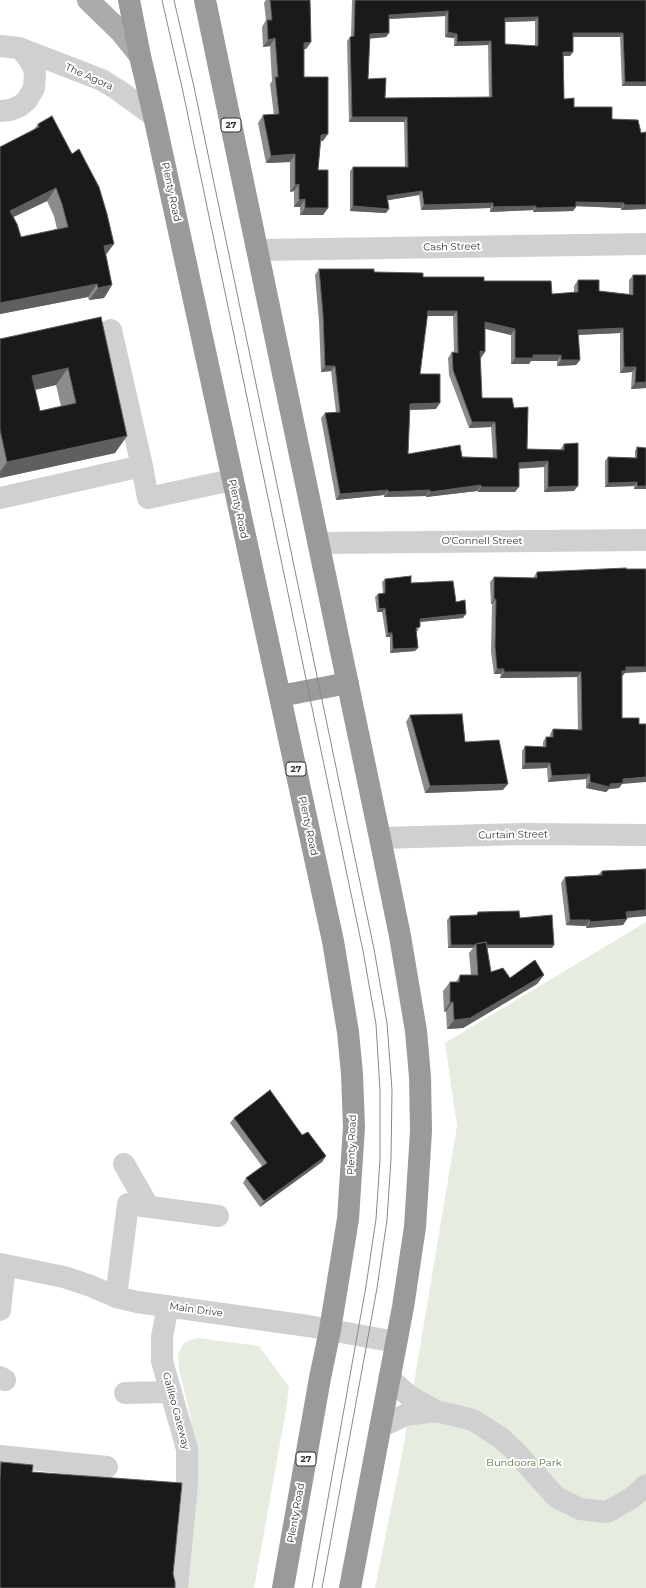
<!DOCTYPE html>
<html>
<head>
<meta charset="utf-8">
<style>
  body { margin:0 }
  canvas { display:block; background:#fff }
</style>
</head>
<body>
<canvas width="646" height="1588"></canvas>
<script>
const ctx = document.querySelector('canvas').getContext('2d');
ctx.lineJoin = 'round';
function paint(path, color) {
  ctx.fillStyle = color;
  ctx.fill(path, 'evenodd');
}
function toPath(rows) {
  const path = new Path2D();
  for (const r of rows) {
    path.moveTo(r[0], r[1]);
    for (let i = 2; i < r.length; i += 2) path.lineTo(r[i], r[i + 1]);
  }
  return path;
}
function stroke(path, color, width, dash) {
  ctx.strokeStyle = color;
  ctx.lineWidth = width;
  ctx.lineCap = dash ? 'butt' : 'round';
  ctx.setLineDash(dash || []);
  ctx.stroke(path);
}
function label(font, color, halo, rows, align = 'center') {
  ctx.font = font + ' Montserrat,sans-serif';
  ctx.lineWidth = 4;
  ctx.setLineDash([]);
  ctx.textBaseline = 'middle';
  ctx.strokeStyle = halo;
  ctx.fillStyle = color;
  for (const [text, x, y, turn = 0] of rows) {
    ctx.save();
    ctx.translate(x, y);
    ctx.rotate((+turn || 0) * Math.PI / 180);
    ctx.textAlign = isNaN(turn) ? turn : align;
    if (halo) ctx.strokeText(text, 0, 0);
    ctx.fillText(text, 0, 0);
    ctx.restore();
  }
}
const green = toPath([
  [646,922,646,1588,375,1588,403,1449,457,1126,445,1043],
  [197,1338,259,1346,289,1387,286,1410,254,1588,182,1588,192,1431,191,1418,179,1369,178,1355,181,1348,185,1342]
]);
const minor = toPath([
  [0,46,19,48,102,80,118,90,154,116],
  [0,111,10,110,20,106,27,100,34,88,35,73,33,66,27,56,19,48],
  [259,250,646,244],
  [142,466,148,498,232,480],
  [0,498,142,466,111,330],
  [319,543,646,540],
  [380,838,521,834,646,835],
  [124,1164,148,1206],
  [0,1264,64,1277,91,1286,116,1297,137,1302,308,1326,396,1342],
  [116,1297,128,1204,218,1216],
  [168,1306,162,1337,162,1361,187,1449,187,1484,177,1588],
  [0,1310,5,1265],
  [0,1377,5,1380],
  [389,1378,408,1395,436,1411,473,1420,501,1438,515,1451,556,1497,580,1509,607,1512,632,1498,646,1485],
  [125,1393,171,1392],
  [380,1427,405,1415,436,1411],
  [0,1456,107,1467]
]);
const major = toPath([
  [88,0,120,31,140,56]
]);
const highway = toPath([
  [129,0,140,56,154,116,333,941,348,1032,352,1074,354,1127,348,1219,330,1330,320,1378,283,1588],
  [205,0,380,838,400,936,416,1031,420,1077,421,1131,415,1227,403,1307,350,1588],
  [280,696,348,683]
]);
const tram = toPath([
  [162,0,183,92,363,951,376,1024,380,1091,380,1159,376,1219,366,1286,312,1588],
  [174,0,194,87,374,949,387,1023,392,1090,391,1159,387,1220,377,1288,322,1588]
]);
const wall = toPath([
  [266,0,310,0,311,42,306,49,304,49,304,77,323,141,321,141,318,170,328,208,323,215,300,215,300,207,294,207,294,191,290,192,290,162,266,163,258,123,263,115,274,115,270,84,272,81,270,46,263,47,262,27,266,20,264,3],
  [352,0,646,0,646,86,622,86,620,37,573,37,573,52,570,56,564,56,564,99,574,107,612,119,641,133,646,132,646,209,621,210,621,208,576,206,573,211,533,212,533,210,490,212,490,208,421,210,419,195,388,200,386,213,350,211,350,171,353,167,405,167,404,122,349,122,347,41,350,37,351,37],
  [445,16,445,37,454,38,454,46,488,45,489,98,385,98,368,79,370,38,386,37,389,33,389,19],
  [535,21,535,46,505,44,505,22],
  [38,124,106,255,112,285,104,298,89,300,88,297,0,314,0,147,33,131],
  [47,201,54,216,57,229,21,237,13,217],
  [319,269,374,272,423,277,484,281,552,294,574,293,574,286,578,280,599,291,629,294,629,280,633,275,646,275,646,388,631,389,632,372,620,373,620,333,578,335,580,360,576,365,557,366,557,361,531,361,529,364,511,364,511,335,485,328,481,358,480,358,482,398,514,408,527,449,560,450,564,444,574,491,544,492,544,467,519,468,515,492,478,492,477,491,426,497,426,496,384,497,384,495,336,500,321,418,325,413,336,412,331,371,321,372,319,321,315,275],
  [427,316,453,316,454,352,452,352,448,358,449,375,469,428,491,427,493,458,408,454,410,410,436,409,420,374],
  [101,317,127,436,115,453,0,478,0,339],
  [56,385,61,406,40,411,35,390],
  [637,447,646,448,646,489,634,489,634,486,605,487,605,461,608,457,635,458,635,451],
  [537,572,625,673,622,676,622,784,619,788,609,789,606,792,586,788,586,779,548,782,547,768,522,769,522,751,525,746,543,747,543,742,546,737,550,737,550,734,553,729,578,730,577,677,500,678,501,674,494,674,491,652,492,604,491,604,490,582,494,577,533,578],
  [385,579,411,583,456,602,463,618,420,622,418,631,416,631,415,651,390,653,390,637,386,637,382,612,377,612,375,597,378,594,383,594,382,582],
  [410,715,465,742,503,790,425,793,406,722],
  [646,869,646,916,627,918,627,919,623,925,586,928,586,926,566,925,561,883,565,877,598,875,602,871],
  [450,916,520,918,552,948,487,948,491,972,510,978,544,975,537,984,463,1028,447,1029,446,1011,444,1012,443,991,450,982,456,982,460,975,471,975,469,953,473,948,448,948,447,920],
  [234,1118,302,1135,326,1156,322,1162,260,1207,243,1183,246,1178,262,1166,230,1123],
  [1,1462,32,1472,173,1574,0,1588,0,1465]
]);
const shadedWall = toPath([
  [448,11,445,16,386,19,389,15],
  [538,17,535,21,502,22,505,18],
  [448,32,457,34,454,38,445,37],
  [389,33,386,37,367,39,370,34],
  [573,33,623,33,620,37,570,37],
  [275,38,270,46,263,47,268,40],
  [491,41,488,45,454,46,457,42],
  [311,42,306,49,299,50,304,43],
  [563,52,573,52,570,56,560,56],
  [625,82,646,82,646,86,622,86],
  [352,117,407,117,404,122,349,122],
  [328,134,323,141,316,142,321,135],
  [295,154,290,162,266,163,271,156],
  [299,184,294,191,290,192,295,185],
  [56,188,47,201,1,223,10,211],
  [422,191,419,195,384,201,387,196],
  [305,199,300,207,294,207,299,200],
  [576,202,624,203,621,208,573,206],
  [493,203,490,208,421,210,424,205],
  [624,205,646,205,646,209,621,210],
  [353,206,389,209,386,213,350,211],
  [536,206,533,210,490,212,493,207],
  [576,207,573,211,533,212,536,208],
  [305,208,328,208,323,215,300,215],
  [114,244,105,256,104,246],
  [97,284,88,297,0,314,0,303],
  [112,285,104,298,89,300,98,288],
  [428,311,457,311,453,316,424,316],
  [485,322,515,329,511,335,481,328],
  [623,328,620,333,574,335,578,330],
  [480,351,485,352,481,358,476,357],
  [533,355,561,355,557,361,531,361,529,364,511,364,515,358],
  [561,360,580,360,576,365,557,366],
  [325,366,335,366,331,371,321,372],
  [624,367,636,367,632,372,620,373],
  [68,368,56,385,20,393,32,376],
  [646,382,646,388,631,389,635,383],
  [440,403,436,409,406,410,410,404],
  [472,422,495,422,491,427,469,428],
  [127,436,115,453,0,478,0,472,7,462],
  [548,461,544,467,515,469,519,463],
  [637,482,634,486,605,487,608,483],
  [481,485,477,491,426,497,430,492],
  [578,486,574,491,544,492,548,487],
  [637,486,646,486,646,489,634,489],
  [481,487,519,487,515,492,478,492],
  [388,490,384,495,336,500,340,494],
  [430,490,426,496,384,497,388,492],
  [494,599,496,599,492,604,491,604],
  [385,608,382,612,377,612,379,609],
  [466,614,463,618,418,622,420,619],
  [388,633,392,633,390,637,386,637],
  [418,648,415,651,390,653,393,649],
  [626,667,646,667,646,672,625,673,622,676,618,676,622,671],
  [497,669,504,669,501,674,494,674],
  [504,672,581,672,577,677,500,678],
  [525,763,550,763,547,768,522,769],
  [590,774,586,779,548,782,552,776],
  [646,777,646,782,622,784,619,788,609,789,606,792,586,788,590,782,610,784,623,779],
  [508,784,503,790,425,793,430,786],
  [646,910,646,916,622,918,626,912],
  [627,919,623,925,586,928,590,922],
  [570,920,590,920,586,926,566,925],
  [451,945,475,945,473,948,448,948],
  [476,945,554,945,552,948,477,948],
  [544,975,537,984,463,1028,447,1029,454,1020],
  [450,1002,453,1002,446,1011,444,1012],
  [326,1156,322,1162,260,1207,264,1201]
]);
const building = toPath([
  [270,0,310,0,311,42,304,43,304,77,328,77,328,134,321,135,318,170,328,170,328,208,305,208,305,199,299,200,299,184,295,185,295,154,271,156,263,115,279,114,275,77,278,77,275,38,268,40,267,20,272,20,270,0],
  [355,0,646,0,646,82,625,82,623,33,573,33,573,52,563,52,564,99,574,98,574,107,612,107,612,119,638,120,641,133,646,132,646,205,624,205,624,203,576,202,576,207,536,208,536,206,493,207,493,203,424,205,422,191,387,196,389,209,353,206,353,167,408,167,407,117,352,117,350,37,354,36,355,0],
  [448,11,448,32,457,34,457,42,491,41,492,97,385,98,386,78,368,79,370,34,389,33,389,15,448,11],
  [538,17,538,46,505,44,505,18,538,17],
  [52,116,72,154,79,149,99,187,107,214,114,244,104,246,112,285,98,288,97,284,0,303,0,147,39,127,38,124,52,116],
  [56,188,62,204,68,227,21,237,17,224,10,211,56,188],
  [319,269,374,269,374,272,423,273,423,277,484,277,484,281,551,281,552,294,578,292,578,280,599,280,599,291,633,295,633,275,646,275,646,382,635,383,636,367,624,367,623,328,578,330,580,360,561,360,561,355,533,355,533,358,515,358,515,329,485,322,485,352,480,351,482,398,512,398,514,408,528,407,527,449,564,450,564,444,578,443,578,486,548,487,548,461,519,463,519,487,481,487,481,485,430,492,430,490,388,492,388,490,340,494,325,413,340,412,335,366,325,366,323,315,319,269],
  [428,311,457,311,458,353,452,352,453,370,472,422,495,422,497,458,462,457,460,445,408,454,410,404,440,403,440,374,420,374,428,311],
  [101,317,127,436,7,462,0,430,0,339,101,317],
  [68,368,76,403,40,411,32,376,68,368],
  [637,447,646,448,646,486,637,486,637,482,608,483,608,457,637,458,637,447],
  [626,568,626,569,646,569,646,667,626,667,626,671,622,671,622,718,639,718,639,724,646,724,646,777,623,779,623,783,610,784,610,787,590,782,590,774,552,776,550,763,525,763,525,746,546,747,546,737,553,737,553,729,582,730,581,672,504,672,504,669,497,669,495,646,496,599,494,599,494,577,537,578,537,572,626,568],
  [411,576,411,583,453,581,456,602,465,600,466,614,420,619,420,627,416,628,418,648,393,649,392,633,388,633,385,608,379,609,378,594,385,593,385,579,411,576],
  [462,714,465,742,499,740,508,784,430,786,410,715,462,714],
  [646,869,646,910,626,912,627,919,590,922,590,920,570,920,565,877,602,875,602,871,646,869],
  [519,911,520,918,552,915,554,945,487,945,486,942,476,944,475,945,451,945,450,916,477,915,478,912,519,911],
  [486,942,491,972,503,968,510,978,535,960,544,975,470,1018,454,1020,453,1002,450,1002,450,982,459,982,460,975,478,975,476,944,486,942],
  [270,1090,302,1135,308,1132,326,1156,264,1201,246,1178,267,1163,234,1118,270,1090],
  [1,1462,33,1465,32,1472,182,1483,173,1574,175,1582,175,1588,0,1588,0,1480,1,1462]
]);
const shields = [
  [231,125,20],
  [296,769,20],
  [306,1459,20]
];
const shieldNames = [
  ["27",231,125],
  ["27",296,769],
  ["27",306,1459]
];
const streetNames = [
  ["The Agora",89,77,24],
  ["Plenty Road",171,192,78],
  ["Cash Street",452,247,-1],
  ["Plenty Road",238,509,78],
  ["O'Connell Street",482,541],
  ["Plenty Road",308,826,78],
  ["Curtain Street",513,835,-1],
  ["Plenty Road",352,1145,-88],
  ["Main Drive",196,1310,8],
  ["Galileo Gateway",176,1411,75],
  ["Plenty Road",296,1513,-80]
];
const parkNames = [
  ["Bundoora Park",524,1463]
];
paint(green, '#e6ecdf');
stroke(minor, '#d0d0d0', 22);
stroke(major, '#ababab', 22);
stroke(highway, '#9a9a9a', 22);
stroke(tram, '#888', 1);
paint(wall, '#8c8c8c');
paint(shadedWall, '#5f5f5f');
paint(building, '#1a1a1a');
stroke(building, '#5f5f5f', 1);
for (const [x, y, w] of shields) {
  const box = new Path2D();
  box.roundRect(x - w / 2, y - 7, w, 14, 3);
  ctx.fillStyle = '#fff';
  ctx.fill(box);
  stroke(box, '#333', 1);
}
label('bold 9px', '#333', null, shieldNames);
label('10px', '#333', '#fff', streetNames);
label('10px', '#56703f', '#fff', parkNames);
</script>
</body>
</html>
